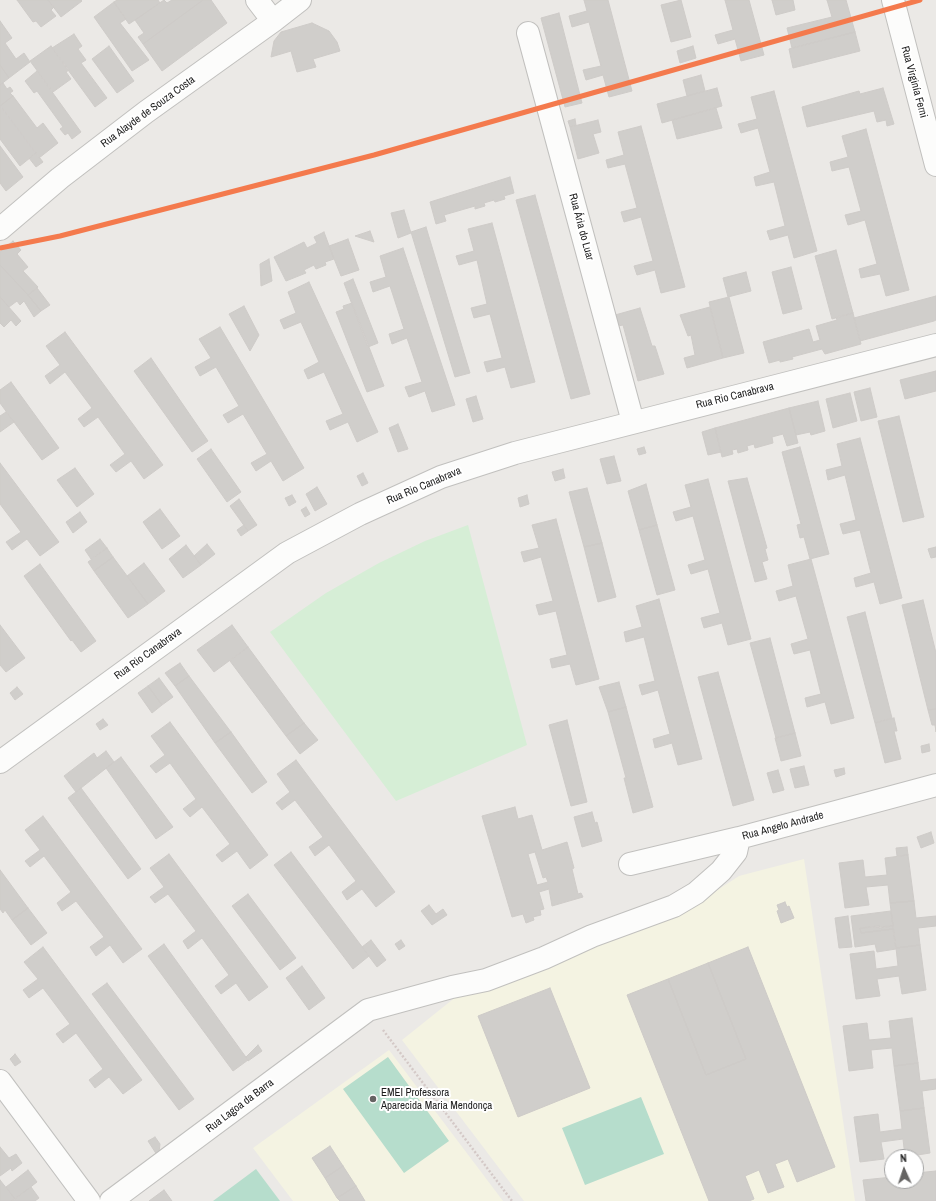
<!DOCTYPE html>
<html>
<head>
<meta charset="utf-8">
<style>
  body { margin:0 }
  #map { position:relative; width:936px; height:1201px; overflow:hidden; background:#ebe9e6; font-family:"Archivo Narrow",sans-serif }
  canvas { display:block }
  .north { position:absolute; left:884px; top:1149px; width:40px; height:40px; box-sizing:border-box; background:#fff; border:1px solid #a5a5a5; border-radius:50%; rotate:357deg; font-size:11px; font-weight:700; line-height:16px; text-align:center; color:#1d1d1d }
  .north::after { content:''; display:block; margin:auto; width:14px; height:18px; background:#656463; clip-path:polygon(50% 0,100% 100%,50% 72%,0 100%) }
</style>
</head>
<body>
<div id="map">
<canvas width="936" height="1201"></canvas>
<div class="north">N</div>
</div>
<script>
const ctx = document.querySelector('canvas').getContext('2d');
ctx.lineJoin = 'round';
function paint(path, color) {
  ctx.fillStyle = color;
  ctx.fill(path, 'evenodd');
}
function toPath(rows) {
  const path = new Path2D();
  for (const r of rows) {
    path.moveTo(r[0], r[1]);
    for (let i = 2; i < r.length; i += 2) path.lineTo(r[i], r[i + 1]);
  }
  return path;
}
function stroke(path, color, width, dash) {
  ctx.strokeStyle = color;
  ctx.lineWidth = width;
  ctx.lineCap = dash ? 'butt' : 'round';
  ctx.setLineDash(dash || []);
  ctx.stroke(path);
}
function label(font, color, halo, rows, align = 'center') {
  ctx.font = font + ' "Archivo Narrow",sans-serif';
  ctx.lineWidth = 4;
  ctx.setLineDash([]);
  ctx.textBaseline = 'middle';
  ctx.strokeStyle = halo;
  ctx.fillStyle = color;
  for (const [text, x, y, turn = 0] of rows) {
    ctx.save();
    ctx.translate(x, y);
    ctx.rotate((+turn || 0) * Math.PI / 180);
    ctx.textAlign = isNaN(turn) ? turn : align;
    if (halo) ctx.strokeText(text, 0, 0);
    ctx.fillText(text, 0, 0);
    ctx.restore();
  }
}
const education = toPath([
  [804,859,855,1201,524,1201,402,1040,457,996,696,904,739,876],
  [389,1050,503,1201,293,1201,253,1148]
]);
const park = toPath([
  [468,525,527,745,396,801,270,632,326,593,379,563,425,541]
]);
const pitch = toPath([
  [388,1057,449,1141,404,1173,343,1089],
  [641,1097,664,1154,585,1185,562,1128],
  [256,1169,280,1201,213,1201]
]);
const building = toPath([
  [17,0,48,0,54,7,51,10,56,16,41,27,36,21,33,22,17,0],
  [48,0,81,0,82,1,61,17,48,0],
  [117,0,158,0,160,3,129,24,114,2,117,0],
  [164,0,167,3,172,0,203,0,143,44,138,37,144,33,135,20,164,0],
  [203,0,211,0,227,23,162,71,143,44,203,0],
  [584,0,608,0,632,91,609,97,603,75,586,80,583,70,601,66,589,22,572,27,569,16,587,11,584,0],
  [681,0,691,37,671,42,661,5,681,0],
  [725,0,749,0,764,55,741,61,735,39,718,44,715,35,733,30,725,0],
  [772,0,793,0,795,10,776,15,772,0],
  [827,0,846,0,855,32,792,48,787,28,832,17,827,0],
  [114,2,126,19,120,23,149,60,132,71,94,17,114,2],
  [559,13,582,103,565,107,541,18,559,13],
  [0,21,12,38,5,43,16,59,24,53,30,62,9,78,0,65,0,21],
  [312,23,329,31,337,42,340,51,313,59,316,67,297,72,291,51,271,57,274,41,281,32,312,23],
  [855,32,860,51,793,68,789,49,855,32],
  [74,34,82,46,78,49,86,60,81,63,107,98,95,107,52,48,74,34],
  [51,46,69,70,66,72,71,79,53,92,30,61,51,46],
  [109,46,134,81,117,93,92,59,109,46],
  [693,46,696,58,680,63,677,51,693,46],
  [0,65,9,78,0,85,0,65],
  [37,71,81,132,72,139,68,133,65,135,60,129,63,127,37,91,34,93,25,81,37,71],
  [701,75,705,91,687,96,683,80,701,75],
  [3,83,7,89,10,87,13,91,10,93,13,96,0,106,0,85,3,83],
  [717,88,722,106,662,123,657,104,717,88],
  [883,88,894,124,887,126,886,120,877,122,874,111,807,127,802,107,859,91,860,94,883,88],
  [774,91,817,251,794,258,788,235,770,240,767,231,785,226,774,182,756,186,754,177,770,172,758,128,741,133,738,124,757,119,751,97,774,91],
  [13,96,37,128,43,123,58,143,39,158,0,106,13,96],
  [0,105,36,153,20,166,0,139,0,105],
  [716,108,722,128,677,139,672,120,716,108],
  [575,119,576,125,570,127,568,121,575,119],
  [598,120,601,132,593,134,599,153,578,159,570,127,598,120],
  [641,126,685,287,661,293,655,270,637,275,634,266,653,261,641,217,624,222,621,212,637,208,625,164,608,168,606,160,624,155,618,132,641,126],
  [866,129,909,290,886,296,880,274,861,278,859,269,877,264,865,220,848,225,845,215,861,211,849,167,832,171,830,162,848,157,842,136,866,129],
  [0,146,23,177,6,191,0,183,0,146],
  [36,153,43,162,36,167,29,158,36,153],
  [510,177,514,193,504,196,505,199,495,202,494,200,484,203,485,206,475,209,475,206,444,215,446,221,436,224,430,202,510,177],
  [535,195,590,394,571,399,516,200,535,195],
  [404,210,411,233,398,238,391,213,404,210],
  [492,223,535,382,511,388,505,367,487,372,484,362,502,358,490,314,474,318,471,308,487,304,477,260,459,265,456,256,474,251,468,229,492,223],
  [426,227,470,373,455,377,411,232,426,227],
  [370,231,374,242,355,236,370,231],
  [324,232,334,259,325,262,326,265,316,269,314,265,304,270,306,273,286,281,274,257,304,242,307,248,317,243,314,237,324,232],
  [348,239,359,270,341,276,329,246,348,239],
  [13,241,21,250,17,254,28,267,23,271,38,287,28,295,0,265,0,252,13,241],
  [403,248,455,405,432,412,425,391,409,397,405,387,422,382,407,338,392,344,389,334,404,329,390,286,373,292,370,282,386,277,380,256,403,248],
  [836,250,853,313,832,319,815,256,836,250],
  [269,259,272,281,261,286,260,264,269,259],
  [0,265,28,295,41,311,34,317,24,301,20,305,17,301,9,307,0,297,0,265],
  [791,267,802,309,783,314,772,272,791,267],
  [746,272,751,291,728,297,723,278,746,272],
  [353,279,378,343,368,347,344,283,353,279],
  [309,282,378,432,357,442,348,422,330,430,326,421,343,414,324,372,308,379,304,370,319,362,301,322,284,329,280,320,296,313,288,292,309,282],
  [37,288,50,305,41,311,28,295,37,288],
  [936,296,936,320,934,321,860,341,854,318,936,296],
  [0,297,21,321,16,326,11,320,4,327,0,323,0,297],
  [729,297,744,353,723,358,709,302,729,297],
  [352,303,384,386,367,392,336,312,344,309,343,306,352,303],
  [244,306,259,335,250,351,229,314,244,306],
  [710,307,723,358,687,368,684,358,695,355,691,335,688,336,680,315,710,307],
  [640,308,652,346,655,346,664,374,638,381,623,325,618,326,615,315,640,308],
  [853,313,861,344,825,354,822,349,792,357,793,359,780,362,780,360,769,363,763,342,809,329,813,342,820,340,816,326,837,320,836,317,853,313],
  [220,327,304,468,283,481,271,461,256,471,251,463,267,454,243,414,228,423,223,415,239,406,216,367,200,376,195,367,211,358,199,339,220,327],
  [65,332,163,465,144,479,131,461,116,472,110,465,125,454,98,417,84,427,78,419,92,408,65,372,50,384,45,376,60,365,46,346,65,332],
  [151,358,208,441,192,452,134,371,151,358],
  [936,371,936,391,905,399,900,380,936,371],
  [11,382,59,448,42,460,0,403,0,390,11,382],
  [870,388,877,417,861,421,854,392,870,388],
  [850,393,857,421,833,428,826,399,850,393],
  [476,396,483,419,473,422,466,399,476,396],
  [818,401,825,431,811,435,810,432,796,435,789,408,818,401],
  [789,408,798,443,787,446,783,434,772,437,773,443,755,448,754,444,747,446,748,450,738,453,737,449,732,450,733,454,722,457,715,428,789,408],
  [6,412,14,422,0,432,0,416,6,412],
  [899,416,924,517,903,522,878,421,899,416],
  [398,424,408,449,398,452,389,428,398,424],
  [715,428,721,452,708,455,702,432,715,428],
  [860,438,902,598,880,604,874,582,856,587,854,578,871,573,860,530,843,534,840,524,856,520,845,475,828,480,826,470,842,466,837,444,860,438],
  [644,447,646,453,639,455,637,449,644,447],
  [800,447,829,554,810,559,804,537,800,538,797,525,801,524,782,452,800,447],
  [211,449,241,492,227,502,197,459,211,449],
  [614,456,621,481,607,484,600,459,614,456],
  [0,463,59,542,40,556,27,539,12,550,6,542,21,532,0,504,0,463],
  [75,468,94,494,77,507,57,480,75,468],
  [563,469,565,478,555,481,552,472,563,469],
  [363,473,368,483,362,486,357,476,363,473],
  [747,478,767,548,765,549,768,560,762,562,767,579,755,582,728,481,747,478],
  [708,479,751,639,728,645,722,623,704,628,701,618,720,613,708,569,691,574,688,565,705,560,693,516,676,521,673,512,691,507,685,485,708,479],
  [646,484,657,525,639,530,628,491,646,484],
  [317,487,327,504,315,511,306,494,317,487],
  [587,488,602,543,584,547,569,492,587,488],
  [292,495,296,502,289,506,285,498,292,495],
  [527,495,529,504,520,507,518,498,527,495],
  [239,499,257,525,248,531,230,506,239,499],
  [306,507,310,514,305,517,301,510,306,507],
  [160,509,180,536,162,549,143,522,160,509],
  [80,512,87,522,73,533,66,522,80,512],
  [556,519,599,679,576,685,570,664,552,668,550,659,567,655,556,611,539,615,536,605,553,601,541,557,524,562,521,552,539,548,532,525,556,519],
  [244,525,248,531,241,536,237,530,244,525],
  [657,525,675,590,657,595,639,530,657,525],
  [100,539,107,548,91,559,85,550,100,539],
  [602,543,616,597,598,602,584,547,602,543],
  [207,544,215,554,201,565,194,556,207,544],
  [186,545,201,565,183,578,169,559,186,545],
  [936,547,936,557,931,558,928,549,936,547],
  [107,548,113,557,94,571,88,562,107,548],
  [113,557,148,604,128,618,94,571,113,557],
  [811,559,854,718,831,724,825,702,807,707,805,698,821,694,810,650,794,654,791,644,808,639,796,596,779,601,776,591,793,586,788,565,811,559],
  [144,563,165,591,148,604,127,576,144,563],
  [40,564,96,641,81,652,72,640,71,641,24,576,40,564],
  [659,599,702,759,678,765,672,743,655,748,653,739,670,734,658,690,642,695,639,685,655,681,644,637,626,642,624,632,642,627,636,606,659,599],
  [923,600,936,653,936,709,928,710,902,605,923,600],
  [865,612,892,718,875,723,847,617,865,612],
  [0,625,25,658,6,672,0,665,0,625],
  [232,625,248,647,214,672,197,650,232,625],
  [770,638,795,733,776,738,750,643,770,638],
  [248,647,304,723,286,736,230,661,248,647],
  [180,663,189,676,175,686,165,673,180,663],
  [718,672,754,800,733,806,698,677,718,672],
  [189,676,231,732,215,743,175,686,189,676],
  [159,678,173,697,162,705,148,686,159,678],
  [619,682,626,707,608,712,599,687,619,682],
  [148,686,162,705,152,713,138,693,148,686],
  [17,687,23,694,15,700,10,693,17,687],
  [626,707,653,807,633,813,624,778,626,778,608,712,626,707],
  [936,709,936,732,935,725,932,725,928,710,936,709],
  [894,718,897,731,894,731,901,759,885,763,875,723,894,718],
  [103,719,108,725,100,730,96,724,103,719],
  [567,720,587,802,571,806,549,725,567,720],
  [170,722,268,855,250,869,237,851,222,862,216,855,230,844,202,807,190,817,183,809,196,799,170,763,156,773,150,766,165,755,151,736,170,722],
  [304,723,318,740,300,754,286,736,304,723],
  [231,732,267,782,252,793,215,743,231,732],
  [795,733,801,756,781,761,775,738,795,733],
  [929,744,930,751,922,753,921,746,929,744],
  [106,751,114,762,76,792,64,776,94,753,97,758,106,751],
  [121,757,173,827,156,839,106,768,121,757],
  [296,760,395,892,376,907,362,889,347,900,342,892,356,881,329,845,315,856,309,847,323,837,295,800,282,810,276,803,290,792,277,774,296,760],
  [804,766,809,785,795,788,790,769,804,766],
  [844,768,845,774,836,777,834,770,844,768],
  [778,770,784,790,773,793,767,773,778,770],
  [81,788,141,869,128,879,68,798,81,788],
  [515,807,518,819,532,815,542,850,567,842,574,868,572,869,578,894,581,893,583,897,552,906,549,889,539,892,544,909,540,910,541,915,533,917,534,920,526,923,523,914,512,917,482,816,515,807],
  [535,852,543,878,546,877,548,882,537,885,528,854,535,852],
  [592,812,595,823,597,822,602,841,582,847,574,817,592,812],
  [43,816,142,949,123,963,110,945,96,956,90,947,104,937,76,901,62,911,57,903,71,892,44,856,30,867,25,861,40,850,25,830,43,816],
  [931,832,934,843,921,848,917,837,931,832],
  [907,847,908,855,897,856,896,848,907,847],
  [291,852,369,956,353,969,274,865,291,852],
  [169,854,268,987,249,1001,236,983,221,994,215,986,229,975,202,938,188,949,183,941,196,931,168,894,155,903,150,897,164,887,150,868,169,854],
  [908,855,914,901,890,903,888,885,866,887,869,905,845,908,839,863,863,860,865,877,887,875,885,858,908,855],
  [0,870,28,908,12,920,5,910,3,913,0,909,0,870],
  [248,894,296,958,280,970,232,906,248,894],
  [914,901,916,918,936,916,936,926,918,928,920,945,896,948,890,903,914,901],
  [785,902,787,907,789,906,794,918,781,923,777,911,779,910,777,905,785,902],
  [429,905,436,914,443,909,447,915,432,925,421,911,429,905],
  [28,908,47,933,31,945,12,920,28,908],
  [891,911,893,926,860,928,861,933,893,929,896,949,877,952,875,944,855,947,851,916,891,911],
  [848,916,852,947,839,948,835,918,848,916],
  [879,926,879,928,893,926,893,929,861,933,860,928,879,926],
  [371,940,386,960,377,967,362,947,371,940],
  [401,940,405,946,399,950,395,944,401,940],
  [164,944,248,1060,233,1071,148,956,164,944],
  [920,945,926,990,902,994,899,976,877,979,880,996,856,999,850,954,874,951,876,969,898,966,896,948,920,945],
  [43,947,142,1080,123,1094,109,1077,95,1088,89,1080,103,1069,76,1033,63,1043,56,1034,70,1024,43,988,29,998,23,990,38,979,24,962,43,947],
  [748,947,835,1167,797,1182,788,1159,775,1164,784,1187,768,1193,759,1170,745,1176,754,1199,749,1201,709,1201,627,995,668,979,706,1075,746,1059,708,963,748,947],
  [708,963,746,1059,706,1075,668,979,708,963],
  [302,966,325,998,309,1010,286,978,302,966],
  [107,983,194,1099,179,1110,92,994,107,983],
  [550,988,590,1088,518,1117,478,1016,550,988],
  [912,1018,918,1063,894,1066,892,1048,871,1050,873,1068,849,1071,843,1026,867,1023,869,1040,891,1038,889,1021,912,1018],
  [258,1045,262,1051,248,1061,246,1057,258,1045],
  [15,1054,21,1062,15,1066,10,1059,15,1054],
  [918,1063,920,1081,936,1079,936,1089,922,1091,924,1108,900,1111,894,1066,918,1063],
  [924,1108,930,1153,905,1157,903,1139,881,1142,884,1159,860,1162,854,1117,878,1114,880,1132,902,1129,900,1111,924,1108],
  [155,1137,160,1144,159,1153,157,1155,148,1141,155,1137],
  [330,1146,343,1166,325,1178,312,1158,330,1146],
  [0,1147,9,1158,16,1154,22,1163,12,1171,11,1168,0,1176,0,1147],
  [343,1166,356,1186,337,1198,325,1178,343,1166],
  [28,1170,37,1182,15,1199,6,1187,28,1170],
  [936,1171,936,1201,866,1201,863,1180,892,1177,892,1181,916,1181,916,1173,936,1171],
  [0,1180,15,1199,11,1201,0,1201,0,1180],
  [356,1186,365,1201,340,1201,337,1198,356,1186],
  [31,1187,39,1198,35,1201,11,1201,31,1187],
  [164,1190,172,1201,149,1201,164,1190]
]);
const path = toPath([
  [383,1030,512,1201]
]);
const minor = toPath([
  [257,0,273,21],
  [893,0,936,165],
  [528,33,633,422],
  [0,229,60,178,146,112,273,21,300,0],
  [0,762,287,553,360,514,441,477,515,453,936,345],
  [630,864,739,838,936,785],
  [0,1081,89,1201],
  [111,1201,368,1010,452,987,486,980,544,958,592,936,674,906,696,893,721,871,736,852,739,838]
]);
const rail1 = toPath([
  [0,248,60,236,374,155,920,0]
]);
const markers = [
  [373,1099,4,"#656463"]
];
const streetNames = [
  ["Rua Virginía Ferni",914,82,75],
  ["Rua Alayde de Souza Costa",148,112,-36],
  ["Rua Ária do Luar",581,227,75],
  ["Rua Rio Canabrava",735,396,-14],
  ["Rua Rio Canabrava",424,486,-23],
  ["Rua Rio Canabrava",148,654,-36],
  ["Rua Angelo Andrade",783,826,-15],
  ["Rua Lagoa da Barra",240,1106,-37]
];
const poiNames = [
  ["EMEI Professora",381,1093],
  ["Aparecida Maria Mendonça",381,1106]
];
paint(education, '#f4f3e2');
paint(park, '#d6eed6');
paint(pitch, '#b6ddcc');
paint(building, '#d0cecb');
stroke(building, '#cecbc8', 1);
stroke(minor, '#c1c0be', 24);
stroke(path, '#d4c9c7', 2.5, [2, 2]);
stroke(minor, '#fcfcfb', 22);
stroke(rail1, '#f47a4d', 5);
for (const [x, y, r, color] of markers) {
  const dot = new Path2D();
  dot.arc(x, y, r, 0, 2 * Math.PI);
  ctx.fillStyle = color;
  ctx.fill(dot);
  stroke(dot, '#fff', 1.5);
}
label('11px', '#1d1d1d', '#fff', streetNames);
label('11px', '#1d1d1d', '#fff', poiNames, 'left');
</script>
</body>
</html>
